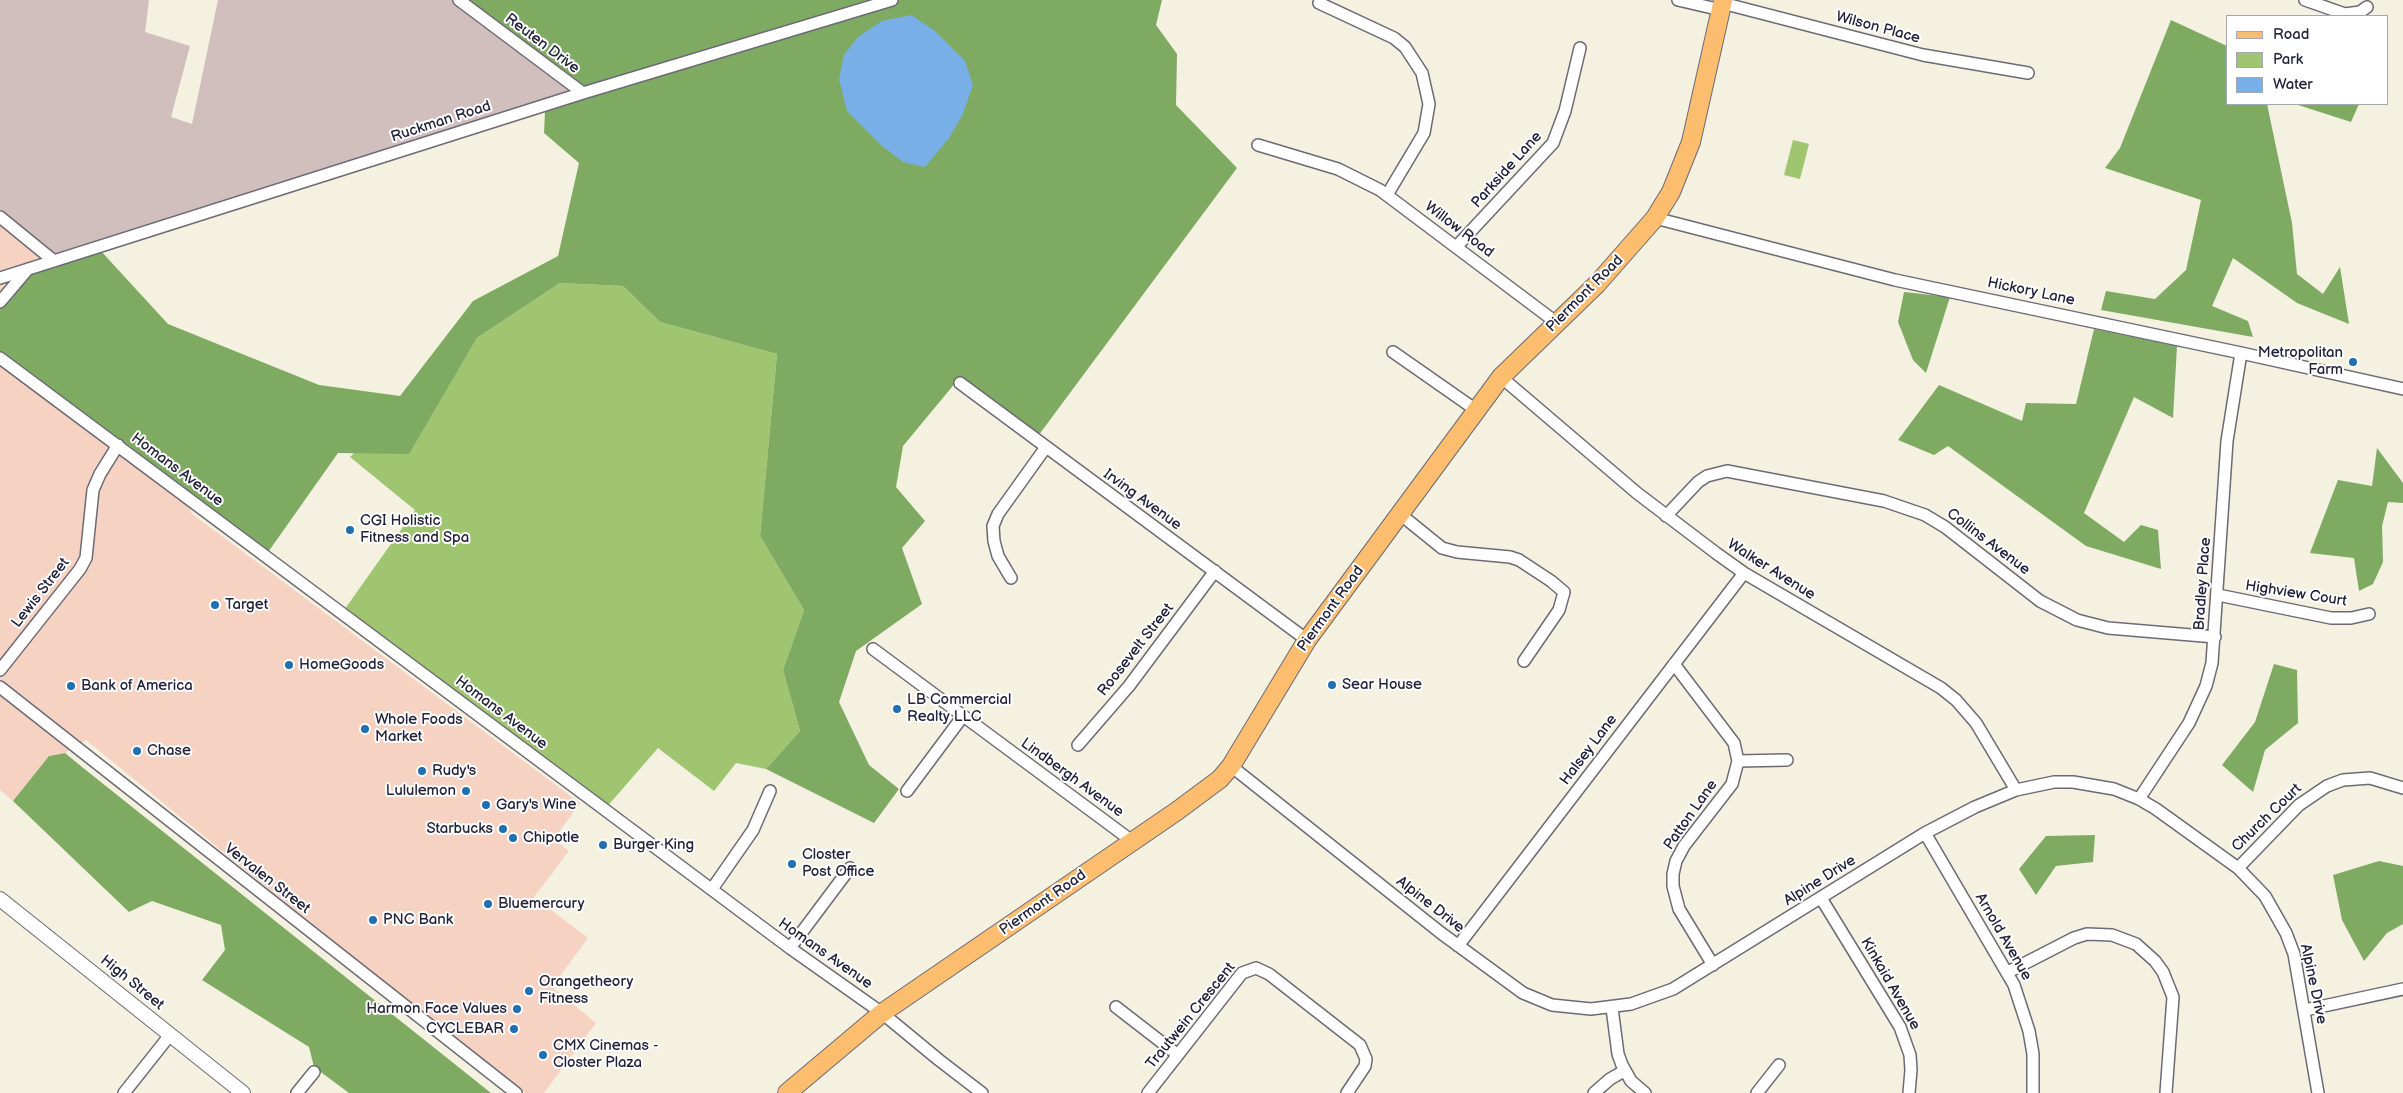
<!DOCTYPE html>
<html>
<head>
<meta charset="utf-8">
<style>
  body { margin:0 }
  #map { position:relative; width:2403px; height:1093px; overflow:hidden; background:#f4f1e1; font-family:"Balsamiq Sans",sans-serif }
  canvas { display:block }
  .legend { position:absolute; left:2226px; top:15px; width:162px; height:90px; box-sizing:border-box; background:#fff; border:1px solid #a7a7b1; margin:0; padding:6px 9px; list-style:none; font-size:15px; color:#22223b }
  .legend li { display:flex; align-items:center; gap:10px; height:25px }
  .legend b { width:25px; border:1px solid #a7a7b1 }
</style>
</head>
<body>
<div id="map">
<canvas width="2403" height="1093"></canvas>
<ul class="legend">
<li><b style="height:6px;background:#fcbd6f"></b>Road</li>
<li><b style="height:14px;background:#9fc570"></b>Park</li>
<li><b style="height:14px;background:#79afe7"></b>Water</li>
</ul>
</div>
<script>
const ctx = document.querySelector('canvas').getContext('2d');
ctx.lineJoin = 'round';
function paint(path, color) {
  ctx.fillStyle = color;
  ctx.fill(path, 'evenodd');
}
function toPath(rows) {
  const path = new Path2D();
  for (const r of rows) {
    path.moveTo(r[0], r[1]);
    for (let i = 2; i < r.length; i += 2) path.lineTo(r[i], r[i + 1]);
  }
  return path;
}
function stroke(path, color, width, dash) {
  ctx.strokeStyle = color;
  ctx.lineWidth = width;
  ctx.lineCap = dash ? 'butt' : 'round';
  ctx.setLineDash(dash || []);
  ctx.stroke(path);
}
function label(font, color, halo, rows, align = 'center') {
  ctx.font = font + ' "Balsamiq Sans",sans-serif';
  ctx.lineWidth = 4;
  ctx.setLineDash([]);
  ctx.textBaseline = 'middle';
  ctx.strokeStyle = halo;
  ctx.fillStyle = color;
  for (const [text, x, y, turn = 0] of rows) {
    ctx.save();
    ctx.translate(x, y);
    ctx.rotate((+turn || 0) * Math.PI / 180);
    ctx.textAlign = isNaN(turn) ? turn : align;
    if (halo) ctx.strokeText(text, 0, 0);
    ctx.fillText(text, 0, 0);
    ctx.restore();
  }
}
const built = toPath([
  [0,219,58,264,31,272,0,309],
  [0,356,189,498,191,513,580,803,554,839,569,851,534,897,588,938,552,987,596,1023,544,1093,525,1093,287,904,86,740,65,753,49,756,13,801,0,790]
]);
const industrial = toPath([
  [0,0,149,0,145,32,190,46,171,117,192,124,218,0,462,0,588,97,58,264,0,219]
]);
const green = toPath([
  [1793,140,1809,144,1800,179,1784,175],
  [560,283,623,286,660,322,777,354,760,536,804,610,783,670,800,731,766,769,736,763,714,791,658,748,605,809,342,613,415,510,350,457,354,453,409,453,477,338]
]);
const forest = toPath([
  [462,0,1162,0,1156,25,1177,54,1176,105,1237,168,1038,436,961,376,903,446,896,487,925,521,902,548,922,604,856,651,839,702,869,765,899,789,874,823,766,769,800,731,783,670,804,610,760,536,777,354,660,322,623,286,560,283,477,338,409,454,338,453,266,555,0,356,0,309,31,272,100,250,168,324,319,385,400,396,473,301,558,256,579,163,544,133,545,112,587,98],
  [2171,20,2227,46,2227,104,2267,104,2292,223,2297,274,2323,294,2340,267,2349,324,2297,303,2233,258,2212,306,2248,321,2253,337,2101,310,2106,291,2155,299,2186,270,2201,200,2105,168,2120,148],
  [2295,104,2359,104,2351,122],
  [1904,292,1950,297,1926,373,1913,360,1898,322],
  [2094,329,2177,346,2173,418,2134,397,2084,513,2124,542,2141,525,2158,530,2161,569,2086,546,1948,446,1934,455,1898,440,1939,385,2022,421,2026,403,2076,404],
  [2377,448,2403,483,2403,503,2388,502,2382,526,2383,562,2373,584,2359,591,2354,558,2310,553,2338,480,2372,486],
  [2274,664,2297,670,2298,723,2265,750,2253,792,2222,765,2255,722],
  [65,753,82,767,491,1093,349,1093,314,1067,309,1047,202,980,225,950,221,925,152,901,129,912,13,801,49,756],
  [2095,835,2093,862,2056,866,2036,895,2019,869,2046,836],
  [2379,861,2403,866,2403,924,2387,933,2364,961,2342,920,2333,875]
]);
const water = toPath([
  [911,15,935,31,965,61,973,85,962,116,949,138,925,167,903,162,882,146,847,111,839,79,844,55,858,37,882,21]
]);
const minor = toPath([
  [459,0,583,93],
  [1678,0,1721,10],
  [2305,0,2345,14,2360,12,2367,7],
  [1319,3,1394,38,1405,47,1422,73,1429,104,1424,133,1387,195],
  [1722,3,1923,55,2028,73],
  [1258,145,1338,169,1380,190,1557,323],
  [0,217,54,261],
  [1655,218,1895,280,2241,353,2403,389],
  [1457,246,1553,143,1565,111,1580,48],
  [0,278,583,93,892,0],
  [0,302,28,269],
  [1393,352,1476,410],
  [0,358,790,948,882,1013,939,1060,982,1093],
  [1501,377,1637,493,1716,553,1744,573,1941,688,1956,700,1976,723,2016,790],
  [960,383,1307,640],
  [1400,514,1442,548,1457,552,1510,557,1519,560,1551,581,1564,592,1559,610,1524,661],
  [1666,516,1698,482,1707,476,1727,471,1884,501,1925,515,1945,527,2040,601,2077,620,2108,628,2215,637],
  [1011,578,998,556,994,541,993,526,998,514,1046,447],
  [2218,595,2331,618,2351,618,2369,614],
  [873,649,1132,841],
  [1674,664,1734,743,1738,761,1732,784,1684,846,1676,861,1673,874,1673,886,1679,909,1713,965],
  [0,670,80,569,86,558,93,490,100,474,118,445],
  [0,687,516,1093],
  [1078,745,1129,686,1215,571],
  [1738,761,1787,760],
  [1231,766,1441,933,1523,993,1552,1005,1591,1009,1631,1004,1673,989,1925,833,1975,807,2016,790,2054,782,2073,782,2114,789,2139,799,2156,809,2238,868,2265,896,2286,933,2294,954,2318,1093],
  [907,791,963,716],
  [2139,799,2189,723,2206,686,2212,663,2227,441,2241,353],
  [1925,833,2014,985,2029,1031,2033,1054,2033,1093],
  [2238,868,2299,805,2327,786,2343,780,2370,778,2403,788],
  [712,889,753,830,770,791],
  [1821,898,1900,1027,1910,1055,1911,1070,1909,1093],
  [1458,946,1744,573],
  [790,948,850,868],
  [2008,972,2074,938,2087,934,2112,935,2136,944,2155,961,2163,972,2173,997,2166,1093],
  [1116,1007,1178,1055],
  [1612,1008,1618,1054,1622,1065,1631,1081,1645,1093],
  [2305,1010,2403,989],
  [124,1093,170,1035],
  [297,1093,314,1072],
  [1148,1093,1242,973,1256,968,1269,974,1360,1045,1366,1059,1365,1066,1347,1093],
  [1594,1093,1610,1079,1624,1071],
  [1757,1093,1779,1065]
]);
const tertiary = toPath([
  [0,899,243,1093]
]);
const primary = toPath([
  [787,1093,882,1013,1177,811,1220,779,1231,766,1307,640,1501,377,1597,284,1655,218,1671,192,1691,142,1723,0]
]);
const markers = [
  [2353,362,5,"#1f6fb2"],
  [350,530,5,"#1f6fb2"],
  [215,605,5,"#1f6fb2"],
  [289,665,5,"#1f6fb2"],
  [1332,685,5,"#1f6fb2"],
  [71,686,5,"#1f6fb2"],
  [897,709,5,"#1f6fb2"],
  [365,729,5,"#1f6fb2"],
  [137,751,5,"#1f6fb2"],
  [422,771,5,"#1f6fb2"],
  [466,791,5,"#1f6fb2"],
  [486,805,5,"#1f6fb2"],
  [503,829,5,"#1f6fb2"],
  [513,838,5,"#1f6fb2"],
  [603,845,5,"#1f6fb2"],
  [792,864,5,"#1f6fb2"],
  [488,904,5,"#1f6fb2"],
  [373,920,5,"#1f6fb2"],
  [529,991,5,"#1f6fb2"],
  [517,1009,5,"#1f6fb2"],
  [514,1029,5,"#1f6fb2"],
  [543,1055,5,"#1f6fb2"]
];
const streetNames = [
  ["Wilson Place",1878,28,15],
  ["Reuten Drive",542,44,37],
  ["Ruckman Road",441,122,-18],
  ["Parkside Lane",1507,170,-48],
  ["Willow Road",1459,230,37],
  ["Hickory Lane",2031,292,12],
  ["Piermont Road",1585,294,-45],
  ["Homans Avenue",177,470,37],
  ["Irving Avenue",1142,500,36],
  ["Collins Avenue",1988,542,37],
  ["Walker Avenue",1771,570,32],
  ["Bradley Place",2203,584,-86],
  ["Lewis Street",41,593,-52],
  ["Highview Court",2296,594,9],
  ["Piermont Road",1331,609,-54],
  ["Roosevelt Street",1136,650,-52],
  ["Homans Avenue",501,713,37],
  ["Halsey Lane",1589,750,-53],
  ["Lindbergh Avenue",1072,778,36],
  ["Patton Lane",1691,815,-55],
  ["Church Court",2267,818,-44],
  ["Vervalen Street",267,879,38],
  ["Alpine Drive",1820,881,-32],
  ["Piermont Road",1043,903,-35],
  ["Alpine Drive",1430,905,38],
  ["Arnold Avenue",2003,937,60],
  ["Homans Avenue",825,954,35],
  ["High Street",132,983,39],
  ["Kinkaid Avenue",1890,984,60],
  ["Alpine Drive",2313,984,78],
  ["Trautwein Crescent",1191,1016,-51]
];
const poiNames = [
  ["Metropolitan",2343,353,"right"],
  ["Farm",2343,370,"right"],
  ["CGI Holistic",360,521],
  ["Fitness and Spa",360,538],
  ["Target",225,605],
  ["HomeGoods",299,665],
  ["Sear House",1342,685],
  ["Bank of America",81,686],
  ["LB Commercial",907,700],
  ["Realty LLC",907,717],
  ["Whole Foods",375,720],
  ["Market",375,737],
  ["Chase",147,751],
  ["Rudy's",432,771],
  ["Lululemon",456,791,"right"],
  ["Gary's Wine",496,805],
  ["Starbucks",493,829,"right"],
  ["Chipotle",523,838],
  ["Burger King",613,845],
  ["Closter",802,855],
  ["Post Office",802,872],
  ["Bluemercury",498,904],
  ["PNC Bank",383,920],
  ["Orangetheory",539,982],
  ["Fitness",539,999],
  ["Harmon Face Values",507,1009,"right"],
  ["CYCLEBAR",504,1029,"right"],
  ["CMX Cinemas -",553,1046],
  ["Closter Plaza",553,1063]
];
paint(built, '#f6d2c3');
paint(industrial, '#d1bfbd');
paint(green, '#9fc570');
paint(forest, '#7faa62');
paint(water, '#79afe7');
stroke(minor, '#6c6a75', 14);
stroke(tertiary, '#6c6a75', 16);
stroke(primary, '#6c6a75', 20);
stroke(minor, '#fff', 11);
stroke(tertiary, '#fff', 14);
stroke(primary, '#fcbd6f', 18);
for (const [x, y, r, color] of markers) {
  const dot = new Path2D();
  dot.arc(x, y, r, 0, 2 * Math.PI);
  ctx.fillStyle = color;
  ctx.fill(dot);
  stroke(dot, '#fff', 2);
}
label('15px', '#22223b', '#fff', streetNames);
label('15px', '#22223b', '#fff', poiNames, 'left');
</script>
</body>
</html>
